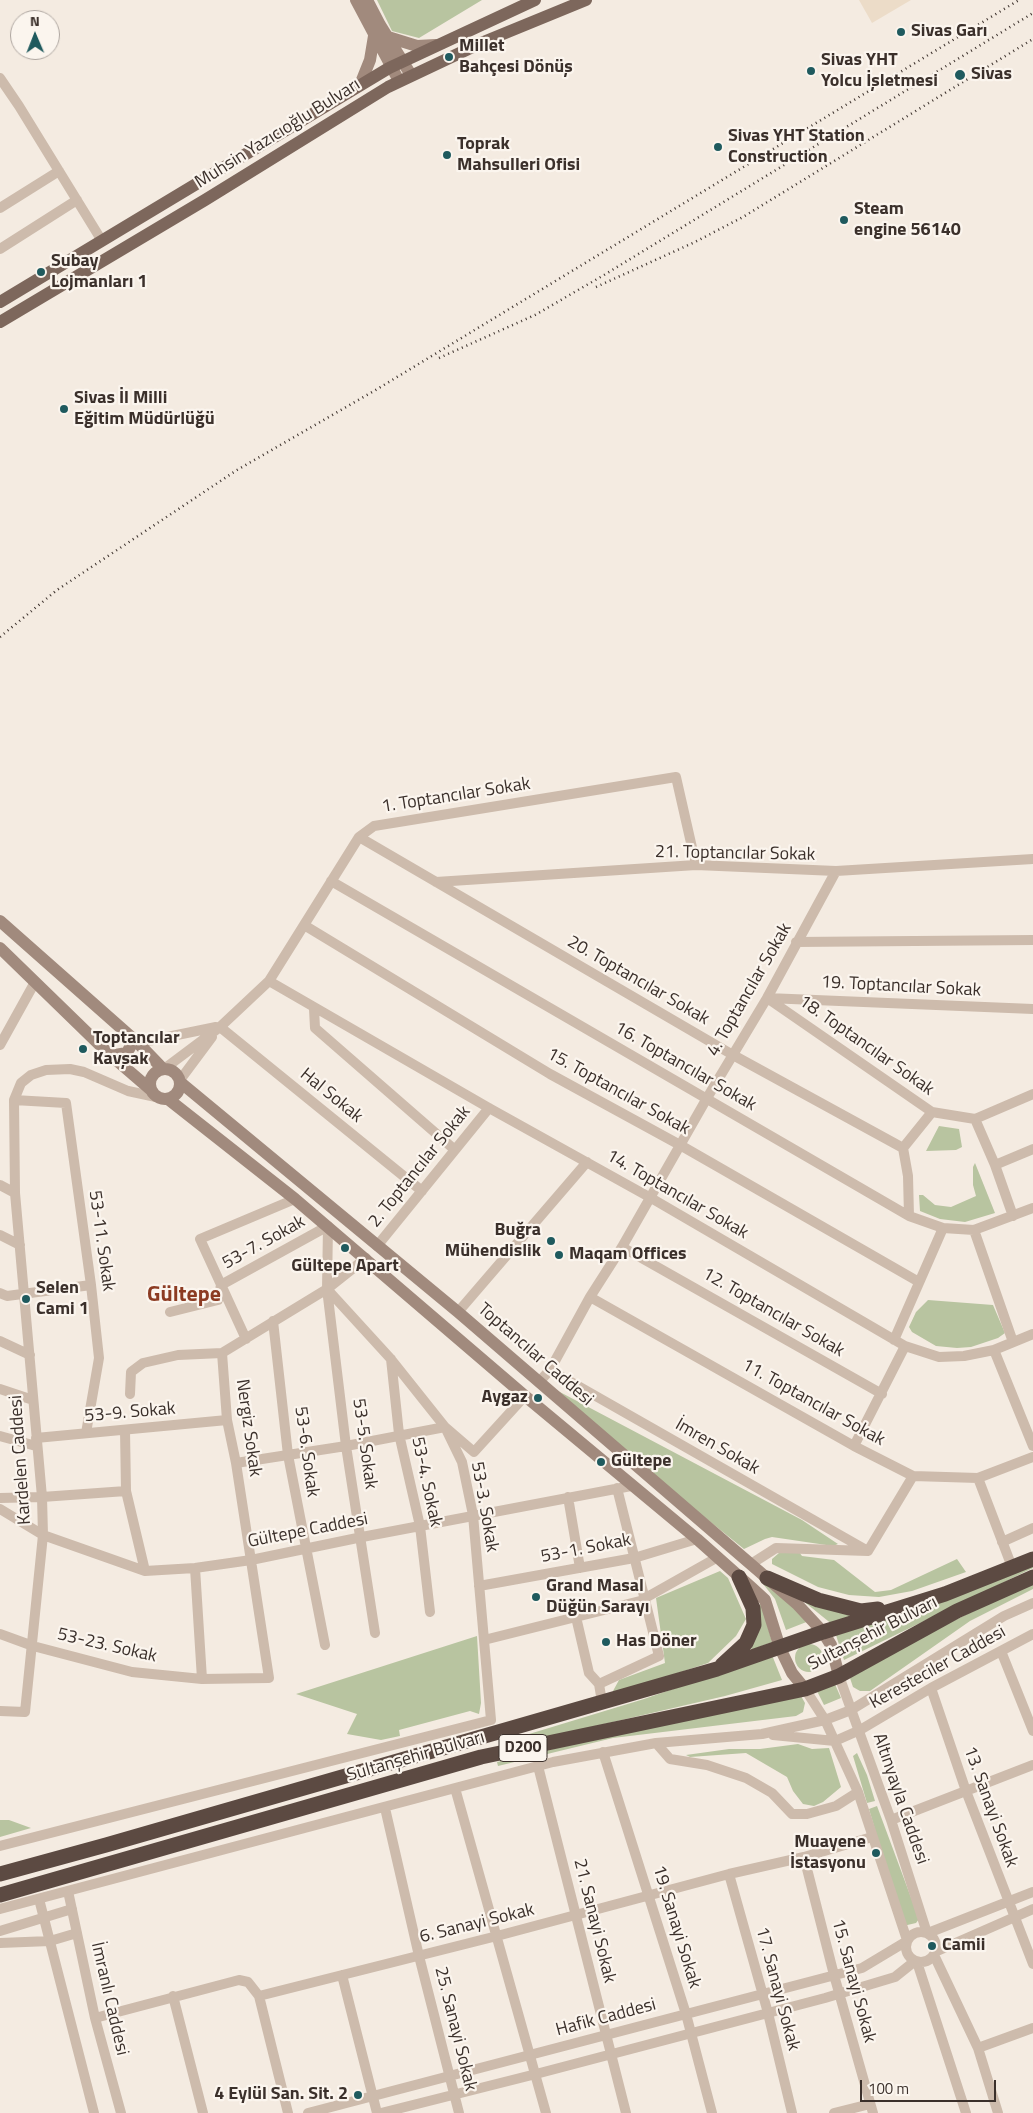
<!DOCTYPE html>
<html>
<head>
<meta charset="utf-8">
<style>
  body { margin:0 }
  #map { position:relative; width:1033px; height:2113px; overflow:hidden; background:#f4ebe1; font-family:"Titillium Web",sans-serif }
  canvas { display:block }
  .north { position:absolute; left:10px; top:10px; width:50px; height:50px; box-sizing:border-box; background:#fbf5ee; border:1px solid #aea6a0; border-radius:50%; rotate:359deg; font-size:14px; font-weight:700; line-height:20px; text-align:center; color:#3b302b }
  .north::after { content:''; display:block; margin:auto; width:18px; height:22px; background:#1f5a5e; clip-path:polygon(50% 0,100% 100%,50% 72%,0 100%) }
  .scale { position:absolute; left:860px; top:2080px; width:136px; height:22px; box-sizing:border-box; border:2px solid #3b302b; border-top:0; padding-left:6px; font-size:15px; line-height:18px; white-space:nowrap; color:#3b302b; -webkit-text-stroke:4px #fbf5ee; paint-order:stroke }
</style>
</head>
<body>
<div id="map">
<canvas width="1033" height="2113"></canvas>
<div class="north">N</div>
<div class="scale">100 m</div>
</div>
<script>
const ctx = document.querySelector('canvas').getContext('2d');
ctx.lineJoin = 'round';
function paint(path, color) {
  ctx.fillStyle = color;
  ctx.fill(path, 'evenodd');
}
function toPath(rows) {
  const path = new Path2D();
  for (const r of rows) {
    if (r.length === 3) {
      path.moveTo(r[0] + r[2], r[1]);
      path.arc(r[0], r[1], r[2], 0, 2 * Math.PI);
      continue;
    }
    path.moveTo(r[0], r[1]);
    for (let i = 2; i < r.length; i += 2) path.lineTo(r[i], r[i + 1]);
  }
  return path;
}
function stroke(path, color, width, dash) {
  ctx.strokeStyle = color;
  ctx.lineWidth = width;
  ctx.lineCap = dash ? 'butt' : 'round';
  ctx.setLineDash(dash || []);
  ctx.stroke(path);
}
function label(font, color, halo, rows, align = 'center') {
  ctx.font = font + ' "Titillium Web",sans-serif';
  ctx.lineWidth = 4.5;
  ctx.setLineDash([]);
  ctx.textBaseline = 'middle';
  ctx.strokeStyle = halo;
  ctx.fillStyle = color;
  for (const [text, x, y, turn = 0] of rows) {
    ctx.save();
    ctx.translate(x, y);
    ctx.rotate((+turn || 0) * Math.PI / 180);
    ctx.textAlign = isNaN(turn) ? turn : align;
    if (halo) ctx.strokeText(text, 0, 0);
    ctx.fillText(text, 0, 0);
    ctx.restore();
  }
}
const green = toPath([
  [377,0,482,0,419,38,392,31],
  [939,1126,959,1129,962,1147,956,1150,926,1151],
  [975,1163,995,1213,965,1222,940,1219,920,1211,919,1195,923,1195,935,1205,951,1207,976,1196,973,1185,973,1167],
  [928,1300,993,1305,1005,1333,998,1338,971,1347,957,1348,936,1346,912,1332,909,1327,916,1312],
  [558,1391,802,1520,838,1544,833,1546,772,1537,765,1539,744,1549,677,1495],
  [799,1552,802,1556,834,1560,875,1592,891,1590,957,1559,966,1572,912,1591,879,1597,849,1595,818,1587,772,1564,772,1559,779,1553],
  [1033,1563,1033,1568,844,1660,835,1632],
  [720,1571,728,1578,746,1619,736,1636,708,1663,618,1693,613,1691,619,1680,665,1663,656,1598],
  [756,1575,809,1621,786,1630,775,1599],
  [1033,1582,1033,1589,970,1621,870,1691,860,1691,853,1687,850,1678,853,1670],
  [760,1600,772,1642,751,1650,760,1618],
  [802,1600,858,1617,833,1625],
  [477,1636,481,1703,479,1714,470,1711,399,1730,400,1736,381,1740,347,1734,357,1714,296,1694],
  [809,1658,14],
  [772,1655,782,1680,725,1696,518,1744,516,1738,644,1699],
  [834,1682,841,1698,824,1705,816,1689],
  [801,1696,805,1703,803,1712,796,1716,613,1738,498,1766,497,1762,576,1743],
  [798,1744,812,1749,829,1748,841,1787,823,1802,814,1806,803,1804,793,1791,787,1777,746,1753,690,1757,686,1755,729,1749,760,1749],
  [857,1753,867,1775,875,1801,867,1803,853,1756],
  [877,1806,919,1919,916,1923,903,1926,869,1809],
  [0,1820,9,1820,31,1828,0,1837]
]);
const plaza = toPath([
  [859,0,911,0,872,23]
]);
const street = toPath([
  [0,78,19,106,102,241],
  [0,208,59,171],
  [0,249,77,200],
  [359,837,733,1055,903,1148],
  [331,881,909,1216,943,1228,974,1230,1033,1208],
  [436,882,696,865,836,871,1033,859],
  [304,925,550,1074,680,1145,919,1282],
  [796,942,1033,940],
  [269,981,489,1108,651,1198,905,1346,939,1357,964,1356,994,1350,1033,1334],
  [767,998,932,1112,975,1119,1033,1094],
  [767,998,1033,1009],
  [314,1009,315,1028,455,1150],
  [220,1027,422,1191],
  [138,1043,216,1027],
  [0,1045,35,982],
  [164,1069,220,1027,269,981,359,837,374,826,676,777,696,865],
  [180,1080,212,1037],
  [14,1100,66,1103,91,1285,99,1358,86,1433],
  [975,1119,995,1165,1013,1216],
  [995,1165,1033,1149],
  [0,1185,15,1193,42,1497,43,1535,25,1712,0,1711],
  [15,1193,14,1100,21,1083,31,1075,46,1070,70,1069,84,1072,128,1091,156,1097],
  [909,1216,908,1176,903,1148,932,1112],
  [974,1230,1013,1342],
  [0,1235,20,1245],
  [377,1246,489,1108],
  [622,1247,882,1394],
  [327,1289,346,1446,375,1633],
  [0,1293,7,1296,91,1285],
  [590,1297,854,1446,913,1476,978,1478,1033,1457],
  [458,1312,587,1162],
  [273,1321,288,1455,325,1645],
  [246,1339,200,1239,295,1199],
  [894,1340,943,1228],
  [0,1341,30,1355],
  [994,1350,1033,1446],
  [391,1359,399,1434,420,1526,430,1612],
  [550,1370,868,1551],
  [539,1382,550,1370,590,1297,622,1247,707,1098,767,998,836,871],
  [0,1389,33,1400],
  [130,1394,131,1372,143,1363,178,1355,222,1353],
  [125,1430,126,1491,145,1571],
  [0,1436,36,1446],
  [36,1438,227,1420],
  [854,1446,905,1346],
  [236,1463,346,1446,445,1427,474,1452,525,1396],
  [978,1478,1012,1567],
  [568,1497,580,1568],
  [0,1498,42,1497,126,1491],
  [0,1509,43,1535,145,1571,195,1568,251,1560,362,1537,631,1486],
  [1002,1542,1033,1528],
  [751,1564,776,1548,868,1551,913,1476],
  [195,1568,202,1679],
  [479,1586,634,1558,697,1539],
  [576,1617,589,1673,599,1684],
  [0,1634,33,1646,132,1672,202,1679,269,1678,236,1463,227,1420,222,1353,327,1289,366,1258],
  [484,1640,640,1601,718,1557],
  [1001,1651,1033,1731],
  [839,1676,891,1820,927,1933],
  [931,1688,966,1791,1033,1964],
  [805,1689,825,1720,858,1792,907,1940],
  [602,1702,599,1684,659,1656,617,1488],
  [773,1735,835,1741,860,1730,931,1688,1033,1634],
  [656,1743,670,1759,707,1765,746,1778,772,1793,792,1814,807,1814,836,1806,858,1792],
  [603,1752,686,2014,712,2113],
  [538,1766,626,2113],
  [455,1788,546,2113],
  [385,1808,419,1956,459,2113],
  [891,1820,1033,1765],
  [0,1846,491,1720,473,1515,462,1462,445,1427,390,1358,327,1289,328,1226,221,1285,218,1300,170,1312],
  [804,1857,834,1975,873,2113],
  [729,1874,768,2013,792,2113],
  [68,1891,95,2018,121,2113],
  [39,1899,94,2113],
  [0,1909,553,1762,656,1743,762,1734,825,1720,851,1710,1004,1616,1033,1603],
  [0,1931,72,1909],
  [921,1947,15],
  [928,1933,1033,1892],
  [0,1943,50,1941,77,1933],
  [935,1952,1033,1909],
  [934,1955,978,2048,998,2113],
  [917,1962,966,2113],
  [342,1975,377,2113],
  [173,1996,203,2113],
  [259,1996,288,2113],
  [95,2018,239,1980,248,1982,259,1996,497,1936,729,1874,804,1857,872,1837],
  [978,2048,1033,2028],
  [308,2113,862,1968,907,1941],
  [381,2113,536,2074,825,1998,895,1977,915,1961],
  [834,2113,870,2104]
]);
const secondary = toPath([
  [356,0,399,81],
  [367,0,380,25,411,75],
  [388,37,417,46,436,45],
  [360,85,370,60,374,36],
  [0,921,138,1043,163,1069],
  [0,948,107,1052,151,1090],
  [107,1052,115,1055,127,1053,132,1043,127,1034],
  [165,1084,15],
  [180,1082,458,1312,797,1604,823,1632,831,1645,839,1676],
  [168,1099,295,1199,525,1396,697,1539,752,1588,765,1600,780,1648,792,1673,805,1689]
]);
const primary = toPath([
  [0,302,389,68,535,0],
  [0,322,205,200,388,87,481,43,586,0]
]);
const highway = toPath([
  [767,1578,818,1600,861,1611,878,1609],
  [722,1665,746,1643,754,1625,753,1608,739,1577],
  [0,1874,106,1845,717,1669,823,1632,945,1594,1033,1559],
  [0,1895,481,1757,805,1689,839,1676,957,1611,1033,1577]
]);
const rail = toPath([
  [596,287,695,242,743,217,1033,39],
  [439,358,535,315,604,275,1033,13],
  [0,637,57,590,237,470,374,391,1019,0]
]);
const markers = [
  [901,32,5,"#1f5a5e"],
  [449,57,5,"#1f5a5e"],
  [811,71,5,"#1f5a5e"],
  [960,75,6,"#1f5a5e"],
  [718,147,5,"#1f5a5e"],
  [447,155,5,"#1f5a5e"],
  [844,220,5,"#1f5a5e"],
  [41,272,5,"#1f5a5e"],
  [64,409,5,"#1f5a5e"],
  [83,1049,5,"#1f5a5e"],
  [551,1241,5,"#1f5a5e"],
  [345,1248,5,"#1f5a5e"],
  [559,1255,5,"#1f5a5e"],
  [26,1299,5,"#1f5a5e"],
  [538,1398,5,"#1f5a5e"],
  [601,1462,5,"#1f5a5e"],
  [536,1597,5,"#1f5a5e"],
  [606,1642,5,"#1f5a5e"],
  [876,1853,5,"#1f5a5e"],
  [932,1946,5,"#1f5a5e"],
  [358,2095,5,"#1f5a5e"]
];
const shields = [
  [523,1748,48]
];
const shieldNames = [
  ["D200",523,1748]
];
const poiNames = [
  ["Sivas Garı",911,32],
  ["Millet",459,47],
  ["Bahçesi Dönüş",459,68],
  ["Sivas YHT",821,61],
  ["Yolcu İşletmesi",821,82],
  ["Sivas",971,75],
  ["Sivas YHT Station",728,137],
  ["Construction",728,158],
  ["Toprak",457,145],
  ["Mahsulleri Ofisi",457,166],
  ["Steam",854,210],
  ["engine 56140",854,231],
  ["Subay",51,262],
  ["Lojmanları 1",51,283],
  ["Sivas İl Milli",74,399],
  ["Eğitim Müdürlüğü",74,420],
  ["Toptancılar",93,1039],
  ["Kavşak",93,1060],
  ["Buğra",541,1231,"right"],
  ["Mühendislik",541,1252,"right"],
  ["Maqam Offices",569,1255],
  ["Gültepe Apart",345,1267,"center"],
  ["Selen",36,1289],
  ["Cami 1",36,1310],
  ["Aygaz",528,1398,"right"],
  ["Gültepe",611,1462],
  ["Grand Masal",546,1587],
  ["Düğün Sarayı",546,1608],
  ["Has Döner",616,1642],
  ["Muayene",866,1843,"right"],
  ["İstasyonu",866,1864,"right"],
  ["Camii",942,1946],
  ["4 Eylül San. Sit. 2",348,2095,"right"]
];
const streetNames = [
  ["Muhsin Yazıcıoğlu Bulvarı",278,134,-32],
  ["1. Toptancılar Sokak",456,796,-9],
  ["21. Toptancılar Sokak",735,854,1],
  ["20. Toptancılar Sokak",638,981,30],
  ["19. Toptancılar Sokak",901,987,3],
  ["4. Toptancılar Sokak",750,990,-60],
  ["18. Toptancılar Sokak",866,1046,35],
  ["16. Toptancılar Sokak",685,1067,30],
  ["15. Toptancılar Sokak",618,1092,29],
  ["Hal Sokak",331,1096,39],
  ["2. Toptancılar Sokak",420,1167,-51],
  ["14. Toptancılar Sokak",677,1195,30],
  ["53-11. Sokak",101,1241,82],
  ["53-7. Sokak",264,1243,-29],
  ["12. Toptancılar Sokak",773,1313,30],
  ["Toptancılar Caddesi",535,1355,41],
  ["11. Toptancılar Sokak",813,1403,29],
  ["53-9. Sokak",130,1413,-5],
  ["Nergiz Sokak",248,1428,82],
  ["53-5. Sokak",364,1444,82],
  ["İmren Sokak",717,1447,30],
  ["53-6. Sokak",306,1452,82],
  ["Kardelen Caddesi",21,1460,-94],
  ["53-4. Sokak",426,1482,78],
  ["53-3. Sokak",484,1507,80],
  ["Gültepe Caddesi",308,1531,-11],
  ["53-1. Sokak",586,1549,-11],
  ["Sultanşehir Bulvarı",873,1634,-27],
  ["53-23. Sokak",107,1646,13],
  ["Keresteciler Caddesi",938,1668,-29],
  ["Sultanşehir Bulvarı",416,1757,-16],
  ["Altınyayla Caddesi",900,1799,71],
  ["13. Sanayi Sokak",990,1807,70],
  ["21. Sanayi Sokak",594,1921,76],
  ["6. Sanayi Sokak",477,1924,-14],
  ["19. Sanayi Sokak",676,1927,73],
  ["15. Sanayi Sokak",853,1981,75],
  ["17. Sanayi Sokak",777,1989,75],
  ["İmranlı Caddesi",109,1999,77],
  ["Hafik Caddesi",606,2018,-15],
  ["25. Sanayi Sokak",455,2029,76]
];
const districtNames = [
  ["Gültepe",184,1296]
];
paint(green, '#b8c4a0');
paint(plaza, '#ecdcc8');
stroke(street, '#cdbbac', 10);
stroke(secondary, '#a18a7d', 12);
stroke(primary, '#7d675c', 12);
stroke(highway, '#5c4a42', 15);
stroke(rail, '#3b302b', 2.5, [1, 4]);
for (const [x, y, r, color] of markers) {
  const dot = new Path2D();
  dot.arc(x, y, r, 0, 2 * Math.PI);
  ctx.fillStyle = color;
  ctx.fill(dot);
  stroke(dot, '#fbf5ee', 2);
}
for (const [x, y, w] of shields) {
  const box = new Path2D();
  box.roundRect(x - w / 2, y - 13.5, w, 27, 4);
  ctx.fillStyle = '#fbf5ee';
  ctx.fill(box);
  stroke(box, '#3b302b', 1);
}
label('bold 16px', '#3b302b', null, shieldNames);
label('bold 18px', '#3b302b', '#fbf5ee', poiNames, 'left');
label('18px', '#3b302b', '#fbf5ee', streetNames);
label('bold 22px', '#8c3b22', '#fbf5ee', districtNames);
</script>
</body>
</html>
